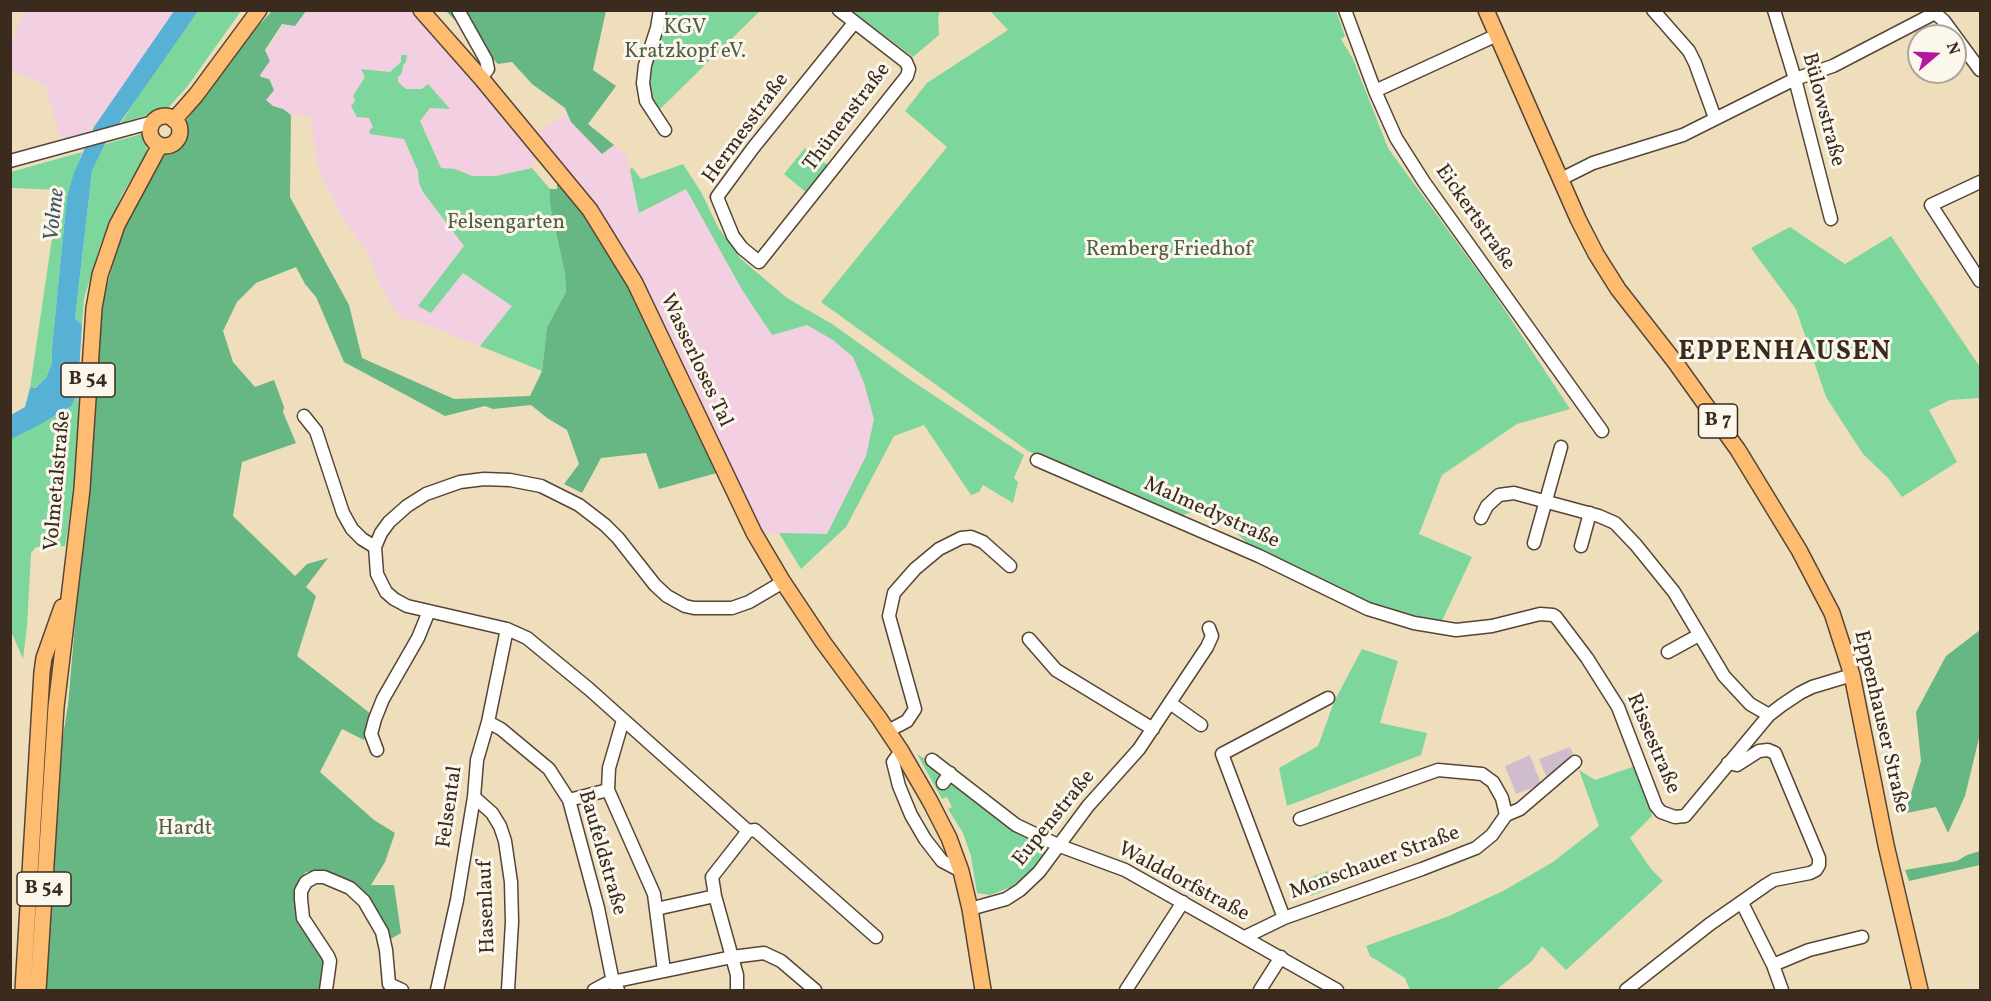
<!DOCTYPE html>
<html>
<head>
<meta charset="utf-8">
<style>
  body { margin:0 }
  #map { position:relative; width:1991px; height:1001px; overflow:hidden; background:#efdebc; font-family:Vollkorn,serif }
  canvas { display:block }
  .frame { position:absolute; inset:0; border:12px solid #3b2a1e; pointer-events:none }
  .north { position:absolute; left:1907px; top:24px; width:60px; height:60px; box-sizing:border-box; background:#fbf7ec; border:2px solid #aea59a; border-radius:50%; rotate:71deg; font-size:16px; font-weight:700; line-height:24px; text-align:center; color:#3b2a1e }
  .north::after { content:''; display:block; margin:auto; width:21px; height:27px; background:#b5179e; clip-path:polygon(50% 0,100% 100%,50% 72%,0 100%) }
</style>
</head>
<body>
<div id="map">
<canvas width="1991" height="1001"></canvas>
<div class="frame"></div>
<div class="north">N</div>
</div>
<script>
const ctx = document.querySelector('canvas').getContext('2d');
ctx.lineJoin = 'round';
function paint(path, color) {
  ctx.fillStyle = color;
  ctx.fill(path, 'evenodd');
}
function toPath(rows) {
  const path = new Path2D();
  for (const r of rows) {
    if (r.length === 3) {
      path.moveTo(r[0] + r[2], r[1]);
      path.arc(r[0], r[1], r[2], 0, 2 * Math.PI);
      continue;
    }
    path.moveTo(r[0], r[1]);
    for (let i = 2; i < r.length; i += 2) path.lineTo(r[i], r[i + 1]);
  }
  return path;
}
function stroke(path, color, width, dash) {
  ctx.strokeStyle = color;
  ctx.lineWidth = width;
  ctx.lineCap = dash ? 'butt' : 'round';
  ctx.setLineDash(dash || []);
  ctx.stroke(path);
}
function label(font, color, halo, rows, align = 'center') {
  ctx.font = font + ' Vollkorn,serif';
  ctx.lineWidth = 6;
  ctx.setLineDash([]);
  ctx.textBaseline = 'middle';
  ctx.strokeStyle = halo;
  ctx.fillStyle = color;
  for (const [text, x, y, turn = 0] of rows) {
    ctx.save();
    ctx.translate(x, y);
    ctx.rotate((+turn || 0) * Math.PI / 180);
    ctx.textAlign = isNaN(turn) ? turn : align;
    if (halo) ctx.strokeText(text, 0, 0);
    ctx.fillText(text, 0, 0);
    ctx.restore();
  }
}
const built = toPath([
  [23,11,174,11,123,87,94,127,78,143,60,137,45,85,11,71,11,46],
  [306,11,421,11,531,137,567,113,571,122,602,154,614,145,627,156,639,212,686,189,741,288,807,324,833,340,853,357,864,383,874,419,866,456,827,535,754,533,539,148,532,168,496,176,472,176,455,169,423,192,464,246,431,313,462,273,513,306,480,346,430,326,404,319,398,315,382,290,369,255,343,218,319,172,310,116,291,115,283,109,273,106,265,100,268,96,260,75,270,61,265,51,282,28,282,24,295,26]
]);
const industrial = toPath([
  [1570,747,1575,758,1548,781,1539,759],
  [1530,755,1541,784,1516,794,1505,766]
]);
const green = toPath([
  [198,11,241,11,187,87,167,109,121,123,152,74],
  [660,11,760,11,655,114,643,83],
  [852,11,940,11,938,17,939,35,913,57],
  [990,11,1336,11,1345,36,1341,39,1353,59,1388,148,1493,292,1570,409,1517,424,1442,475,1419,534,1472,557,1439,627,1368,608,1259,554,1231,528,1195,511,1174,518,1028,451,821,302,947,147,905,111,927,83,1008,30],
  [401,55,407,55,406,62,403,65,402,73,398,77,398,82,406,89,422,89,428,84,450,109,430,108,420,121,441,168,455,169,472,176,496,176,532,168,550,189,550,205,565,274,566,292,547,327,542,371,480,346,512,306,463,273,431,313,418,306,464,246,423,192,419,183,418,171,404,139,370,134,369,131,373,127,369,118,357,117,351,106,355,101,353,96,365,77,361,69,390,72,401,62],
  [142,134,146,138,147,153,122,195,100,245,84,299,82,325,75,318,92,171,105,144],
  [805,148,830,167,808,194,784,174],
  [82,152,67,197,52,348,52,361,46,378,34,388,30,388,59,190,11,188,11,172],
  [683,164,701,192,718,227,741,259,787,298,832,324,912,381,1024,455,1014,478,1018,482,1013,503,983,485,979,492,971,495,924,425,894,436,846,527,801,569,779,533,827,534,866,456,874,419,864,383,853,357,833,340,807,325,772,335,741,288,686,189,639,213,630,170,632,167,641,179],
  [1790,227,1845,264,1891,236,1980,367,1980,398,1950,400,1929,410,1957,462,1902,497,1888,478,1863,454,1826,397,1796,309,1751,248],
  [78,388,79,412,75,485,65,546,36,547,31,553,27,626,23,659,11,631,10,439,65,411,72,406],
  [1362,649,1398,661,1380,723,1427,733,1421,755,1287,806,1279,768,1318,746,1334,702],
  [917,754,942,769,938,783,950,781,1047,853,1036,869,1011,887,990,895,977,893,971,856,963,833,948,809,952,807,947,797,942,799],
  [1638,765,1652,816,1630,838,1651,869,1663,881,1566,970,1542,946,1532,961,1496,990,1410,990,1405,978,1370,956,1366,946,1449,916,1503,891,1553,862,1599,826,1579,770,1595,780],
  [1328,871,1334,887,1310,896,1304,880]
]);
const forest = toPath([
  [272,11,306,11,295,26,282,24,265,50,270,61,260,75,261,77,269,79,274,90,266,100,273,106,283,109,291,115,290,197,349,305,362,358,454,399,530,396,542,371,547,327,566,292,565,274,550,205,550,189,557,189,558,170,590,210,724,471,659,489,646,453,601,458,582,493,564,484,579,464,567,430,547,418,531,405,493,409,485,406,445,416,344,362,316,297,305,284,296,267,256,283,237,302,223,331,233,362,255,387,274,380,284,407,283,412,296,443,242,462,233,516,295,576,307,564,328,558,306,587,316,596,297,656,371,714,364,740,342,729,320,772,374,820,395,833,385,862,371,885,394,885,401,933,389,940,380,918,328,874,316,871,306,872,301,878,297,901,326,959,322,990,46,990,62,742,68,705,79,578,88,516,99,332,103,299,122,233,147,182,169,149,182,138,183,125,204,97,246,39],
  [446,11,606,11,593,70,616,86,588,124,614,145,602,154,571,122,565,108,532,84,512,62,498,64],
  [1980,630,1980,734,1965,796,1948,833,1936,807,1907,813,1908,803,1921,761,1916,712,1946,656],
  [1980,851,1980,865,1909,881,1905,870,1957,861,1967,855]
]);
const water = toPath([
  [174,11,198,11,105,144,92,171,75,318,82,325,78,388,72,406,39,425,11,439,11,415,25,407,30,388,35,388,46,378,52,362,52,348,67,197,74,173,94,127]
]);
const minor = toPath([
  [458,10,486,60,488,69,481,78],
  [660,10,657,28,645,65,643,83,646,101,665,130],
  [839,10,906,62,909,69,907,76,759,262,742,248,733,236,717,197,753,148,854,23],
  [1345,10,1375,91,1396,138,1424,182,1602,431],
  [1653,10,1689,51,1695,63,1715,118],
  [1774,10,1795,79,1831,219],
  [1375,91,1497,35],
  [10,161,153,122],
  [1561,179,1593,163,1683,135,1795,79,1833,66,1935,13,1944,21,1980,70],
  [1980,182,1931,205,1980,281],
  [304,416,316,431,343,513,352,529,362,539,375,547],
  [1037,460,1259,556,1368,609,1414,623,1456,630,1492,626,1540,614,1553,615,1556,617,1587,658,1618,707,1656,806,1661,812,1675,817,1685,816,1769,715,1782,705,1800,693,1812,687,1852,675],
  [1481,518,1487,506,1499,495,1514,493,1599,516,1615,523,1636,545,1674,592,1724,676,1750,704,1769,715],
  [1534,543,1561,447],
  [1581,546,1590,513],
  [783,582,749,602,732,608,694,608,685,606,667,596,655,585,618,538,605,525,579,505,541,486,510,480,484,479,460,482,426,494,407,506,389,522,381,533,375,547,377,574,386,592,394,599,407,606,507,629,527,638,589,689,748,831,755,830,876,937],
  [1029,639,1056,670,1153,729],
  [1668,652,1699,635],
  [1170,703,1201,725],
  [623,720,609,768,608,790,654,894,664,971],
  [488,722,501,729,549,769,569,800,598,908,613,982,618,990],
  [888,731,907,721,915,709,889,616,894,593,915,569,939,549,961,538,971,537,983,542,1010,566],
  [377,750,371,734,375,719,383,699,418,638,429,611],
  [901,751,893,762,899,786,911,815,925,839,942,861,961,871],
  [932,760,1016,825,1060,846,1125,870,1337,990],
  [943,783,950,773],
  [474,797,492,813,500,826,505,841,511,882,512,922,508,990],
  [569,800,608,790],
  [1300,819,1438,770,1482,774,1493,782,1502,798,1506,815],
  [1742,903,1773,965,1782,990],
  [656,909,715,896],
  [970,909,1006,899,1020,890,1039,872,1088,806,1139,749,1207,647,1212,636,1209,628],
  [1284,918,1222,754,1328,698],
  [1245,937,1284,918,1422,869,1476,848,1492,835,1506,815,1520,809,1575,762],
  [1773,965,1809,950,1862,937],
  [326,990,330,961,328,956,303,918,301,899,301,891,306,882,315,877,324,877,350,888,364,901,382,932,386,950,389,984,402,990],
  [437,990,457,900,474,797,477,760,488,722,507,629],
  [594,990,607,983,732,957,764,953,781,961,815,990],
  [737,990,737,975,715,896,712,877,748,831],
  [1126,990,1183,902],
  [1260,990,1281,957],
  [1626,990,1710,924,1766,885,1774,880,1810,873,1816,870,1819,865,1819,858,1775,753,1768,750,1759,751,1737,765,1728,763]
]);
const major = toPath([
  [421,10,481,78,590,210,635,283,754,533,783,582,823,642,879,718,901,751,930,801,949,838,961,871,970,909,983,990],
  [1486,10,1578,219,1596,254,1618,289,1675,362,1738,450,1799,550,1832,613,1852,675,1886,845,1920,990],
  [165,131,15],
  [174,120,196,95,259,10],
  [23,990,42,672,44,658,62,607],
  [38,990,56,707,82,489,94,308,100,275,117,225,160,145]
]);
const shields = [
  [88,380,54],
  [1718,421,39],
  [44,889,54]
];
const shieldNames = [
  ["B 54",88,380],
  ["B 7",1718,421],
  ["B 54",44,889]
];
const parkNames = [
  ["KGV",685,29],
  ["Kratzkopf eV.",685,53],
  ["Felsengarten",506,224],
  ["Remberg Friedhof",1169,251],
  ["Hardt",185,830]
];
const streetNames = [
  ["Bülowstraße",1822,110,75],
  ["Thünenstraße",848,118,-53],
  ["Hermesstraße",747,129,-54],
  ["Eickertstraße",1474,218,55],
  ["Wasserloses Tal",695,361,65],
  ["Volmetalstraße",59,481,-85],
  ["Malmedystraße",1211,514,24],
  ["Eppenhauser Straße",1880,722,77],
  ["Rissestraße",1652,744,67],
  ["Felsental",451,807,-82],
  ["Eupenstraße",1055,819,-51],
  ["Baufeldstraße",601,853,74],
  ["Monschauer Straße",1375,864,-20],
  ["Walddorfstraße",1183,883,28],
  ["Hasenlauf",488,907,-92]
];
const waterNames = [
  ["Volme",56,215,-84]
];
const districtNames = [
  ["EPPENHAUSEN",1785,354]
];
paint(built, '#f2cfe1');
paint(industrial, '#cfbdcf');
paint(green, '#7dd69b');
paint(forest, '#66b783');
paint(water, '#56b1d4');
stroke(minor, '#564536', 15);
stroke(major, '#564536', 18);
stroke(minor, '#fff', 12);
stroke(major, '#febc70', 15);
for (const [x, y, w] of shields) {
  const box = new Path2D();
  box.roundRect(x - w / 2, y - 17, w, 34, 4.5);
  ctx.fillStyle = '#fbf7ec';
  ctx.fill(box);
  stroke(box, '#3b2a1e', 1.5);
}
label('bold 20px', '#3b2a1e', null, shieldNames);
label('21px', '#4f5e44', '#fbf7ec', parkNames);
label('21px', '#3b2a1e', '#fbf7ec', streetNames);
label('italic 22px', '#44595e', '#fbf7ec', waterNames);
ctx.letterSpacing = '1.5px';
label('bold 27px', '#3b2a1e', '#fbf7ec', districtNames);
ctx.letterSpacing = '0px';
</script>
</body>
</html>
